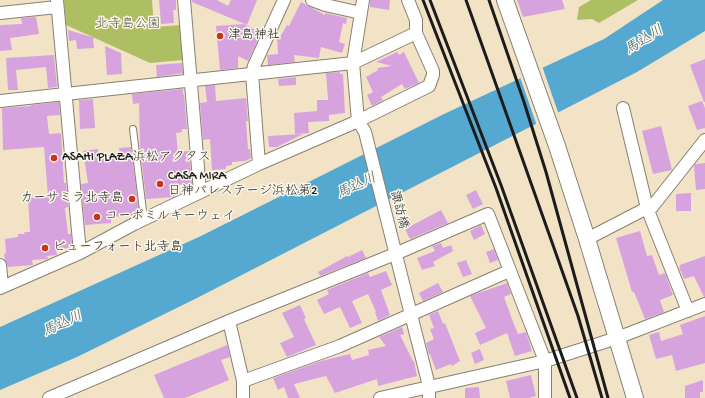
<!DOCTYPE html>
<html>
<head>
<meta charset="utf-8">
<style>
  body { margin:0 }
  canvas { display:block; background:#f2e3c7 }
</style>
</head>
<body>
<canvas width="705" height="398"></canvas>
<script>
const ctx = document.querySelector('canvas').getContext('2d');
ctx.lineJoin = 'round';
function paint(path, color) {
  ctx.fillStyle = color;
  ctx.fill(path, 'evenodd');
}
function toPath(rows) {
  const path = new Path2D();
  for (const r of rows) {
    path.moveTo(r[0], r[1]);
    for (let i = 2; i < r.length; i += 2) path.lineTo(r[i], r[i + 1]);
  }
  return path;
}
function stroke(path, color, width, dash) {
  ctx.strokeStyle = color;
  ctx.lineWidth = width;
  ctx.lineCap = dash ? 'butt' : 'round';
  ctx.setLineDash(dash || []);
  ctx.stroke(path);
}
function label(font, color, halo, rows, align = 'center') {
  ctx.font = font + ' "Gochi Hand","Klee One",sans-serif';
  ctx.lineWidth = 3;
  ctx.setLineDash([]);
  ctx.textBaseline = 'middle';
  ctx.strokeStyle = halo;
  ctx.fillStyle = color;
  for (const [text, x, y, turn = 0] of rows) {
    ctx.save();
    ctx.translate(x, y);
    ctx.rotate((+turn || 0) * Math.PI / 180);
    ctx.textAlign = isNaN(turn) ? turn : align;
    if (halo) ctx.strokeText(text, 0, 0);
    ctx.fillText(text, 0, 0);
    ctx.restore();
  }
}
const green = toPath([
  [64,0,152,0,154,27,181,25,183,60,150,63,66,25],
  [591,0,638,0,599,23,592,19,577,20,579,7]
]);
const water = toPath([
  [663,0,705,0,705,31,637,72,197,298,77,357,0,390,0,327,201,236,444,114,604,39]
]);
const pier = toPath([
  [542,66,559,115,537,126,520,77]
]);
const building = toPath([
  [159,0,176,0,176,10,173,10,174,23,161,24],
  [192,0,217,0,228,6,231,0,257,0,247,25,192,2],
  [370,0,390,0,389,10,370,7],
  [517,0,562,0,565,9,523,17],
  [301,2,325,15,325,13,347,18,346,24,343,23,339,42,345,44,342,53,321,47,319,58,294,55,295,62,268,65,267,55,278,54,277,37,280,37,287,25,289,26],
  [36,17,39,34,10,38,12,50,0,51,0,25,22,24,21,18],
  [244,24,261,33,248,61,238,56,238,68,220,70,216,26],
  [68,30,95,38,93,39,94,48,77,49,76,40,69,41],
  [105,46,121,53,122,74,107,75],
  [397,52,399,55,404,52,419,83,405,89,402,84,381,97,383,100,372,106,367,95,373,92,366,77,378,70,377,68,392,66,376,62],
  [54,55,57,87,48,88,46,67,16,70,18,90,8,90,6,58],
  [705,59,705,102,704,102,690,65],
  [182,63,183,73,157,77,156,65],
  [340,72,340,74,343,74,345,113,329,115,329,121,308,122,309,133,295,134,294,113,317,111,317,100,328,100,326,73],
  [296,77,296,85,279,86,278,79],
  [215,85,216,101,246,98,248,121,246,121,248,149,250,149,251,158,245,161,232,162,232,165,226,166,226,169,212,170,210,139,203,140,200,103,207,102,205,86],
  [183,89,183,94,184,94,187,129,182,129,182,132,176,133,178,152,189,151,192,184,174,185,174,197,146,199,140,146,139,103,133,104,132,94],
  [93,99,95,128,80,129,79,100],
  [702,101,705,108,705,128,697,130,688,106],
  [59,102,60,115,47,116,49,134,61,133,64,183,66,183,68,207,65,208,68,234,71,234,72,248,56,249,57,255,47,256,48,259,32,260,33,265,8,267,5,260,4,254,6,253,5,239,18,237,18,234,25,234,24,232,30,232,28,198,48,196,44,147,3,150,2,108,31,106,31,105],
  [661,126,672,170,653,174,642,131],
  [303,134,277,147,269,147,268,136],
  [131,147,139,213,136,215,111,217,111,223,85,225,81,184,88,183,83,151,98,149,98,156,120,154,119,148],
  [705,163,705,189,696,190,694,166,695,164],
  [476,190,483,204,473,209,466,195],
  [691,193,691,211,676,211,676,194],
  [441,210,448,223,410,239,405,229],
  [481,225,485,234,474,240,470,231],
  [640,231,647,256,652,255,659,275,665,273,673,295,660,300,664,312,645,319,634,292,632,292,616,238],
  [441,243,443,248,451,245,453,251,433,262,435,266,422,270,417,258,435,251,432,246],
  [494,249,498,260,490,263,486,252],
  [362,250,366,258,320,276,318,272,347,256,348,257],
  [705,256,705,297,704,297,694,276,684,279,679,267,680,267,680,265],
  [466,260,472,274,463,277,457,263],
  [386,271,392,285,381,290,390,315,378,321,375,312,376,312,368,294,352,301,362,323,350,328,340,307,324,314,317,300,329,294,327,290,368,273,370,277],
  [438,283,443,292,423,301,419,293],
  [507,283,511,294,504,297,513,322,518,334,526,332,532,351,515,356,507,333,480,345,475,333,486,328,470,296],
  [300,305,306,318,304,319,316,345,287,357,280,343,294,337,282,313],
  [438,311,443,324,445,323,460,361,452,366,451,364,436,370,430,354,429,354,426,343,434,339,430,329,434,328,429,315],
  [705,316,705,363,676,371,672,355,656,359,649,335,659,332,661,341,683,334,680,325],
  [402,327,404,334,400,335,413,361,414,361,417,376,378,386,377,379,335,393,326,376,294,384,300,398,288,398,284,387,278,390,273,378,321,361,350,354,352,360,369,355,368,350,386,346,379,337],
  [227,345,230,357,221,360,229,380,185,398,164,398,154,375],
  [480,349,484,360,475,364,471,353],
  [531,375,536,396,529,398,510,398,506,381],
  [703,380,703,392,700,392,700,398,685,398,685,386],
  [479,387,480,398,465,398,465,388]
]);
const service = toPath([
  [133,129,144,219]
]);
const minor = toPath([
  [57,0,80,253],
  [184,0,200,192],
  [312,0,325,5,361,13],
  [363,0,353,63,358,121,365,132,429,386,429,398],
  [0,13,57,7],
  [0,101,353,63,416,33,416,20,408,0],
  [623,108,647,208,688,311],
  [259,164,252,74,254,66,284,0],
  [647,210,652,207,705,140],
  [587,239,647,208],
  [0,265,2,287],
  [0,288,80,253,134,224,259,164,358,121,429,86,433,75,433,71,416,33],
  [229,321,243,381,243,398],
  [243,381,340,346,509,271],
  [49,398,229,321,395,254,488,214,545,361,380,398],
  [545,398,545,361,617,338,705,304]
]);
const tertiary = toPath([
  [505,0,557,146,587,239,635,398]
]);
const rail = toPath([
  [423,0,496,188,570,398],
  [430,0,501,185,577,398],
  [466,0,554,248,578,316,602,398],
  [489,0,524,102,546,172,608,398]
]);
const markers = [
  [220,36,4,"#c8321e"],
  [54,158,4,"#c8321e"],
  [160,184,4,"#c8321e"],
  [132,199,4,"#c8321e"],
  [97,217,4,"#c8321e"],
  [45,248,4,"#c8321e"]
];
const parkNames = [
  ["北寺島公園",128,25]
];
const poiNames = [
  ["津島神社",228,36],
  ["ASAHI PLAZA浜松アクタス",62,158],
  ["CASA MIRA",168,177],
  ["日神パレステージ浜松第2",168,192],
  ["カーサミラ北寺島",124,199,"right"],
  ["コーポミルキーウェイ",105,217],
  ["ビューフォート北寺島",53,248]
];
const streetNames = [
  ["諏訪橋",398,210,76]
];
const waterNames = [
  ["馬込川",645,41,-32],
  ["馬込川",357,187,-25],
  ["馬込川",63,325,-25]
];
paint(green, '#adbf62');
paint(water, '#55a9d1');
paint(pier, '#f2e3c7');
paint(building, '#d7a3df');
stroke(service, '#878072', 8);
stroke(minor, '#878072', 14);
stroke(tertiary, '#878072', 18);
stroke(service, '#fff', 6);
stroke(minor, '#fff', 12);
stroke(tertiary, '#fff', 16);
stroke(rail, '#1c1c1c', 3);
for (const [x, y, r, color] of markers) {
  const dot = new Path2D();
  dot.arc(x, y, r, 0, 2 * Math.PI);
  ctx.fillStyle = color;
  ctx.fill(dot);
  stroke(dot, '#fbf7ec', 1.5);
}
label('13px', '#4f5534', '#fbf7ec', parkNames);
label('13px', '#1c1c1c', '#fbf7ec', poiNames, 'left');
label('13px', '#1c1c1c', '#fbf7ec', streetNames);
label('italic 14px', '#365b6d', '#fbf7ec', waterNames);
</script>
</body>
</html>
